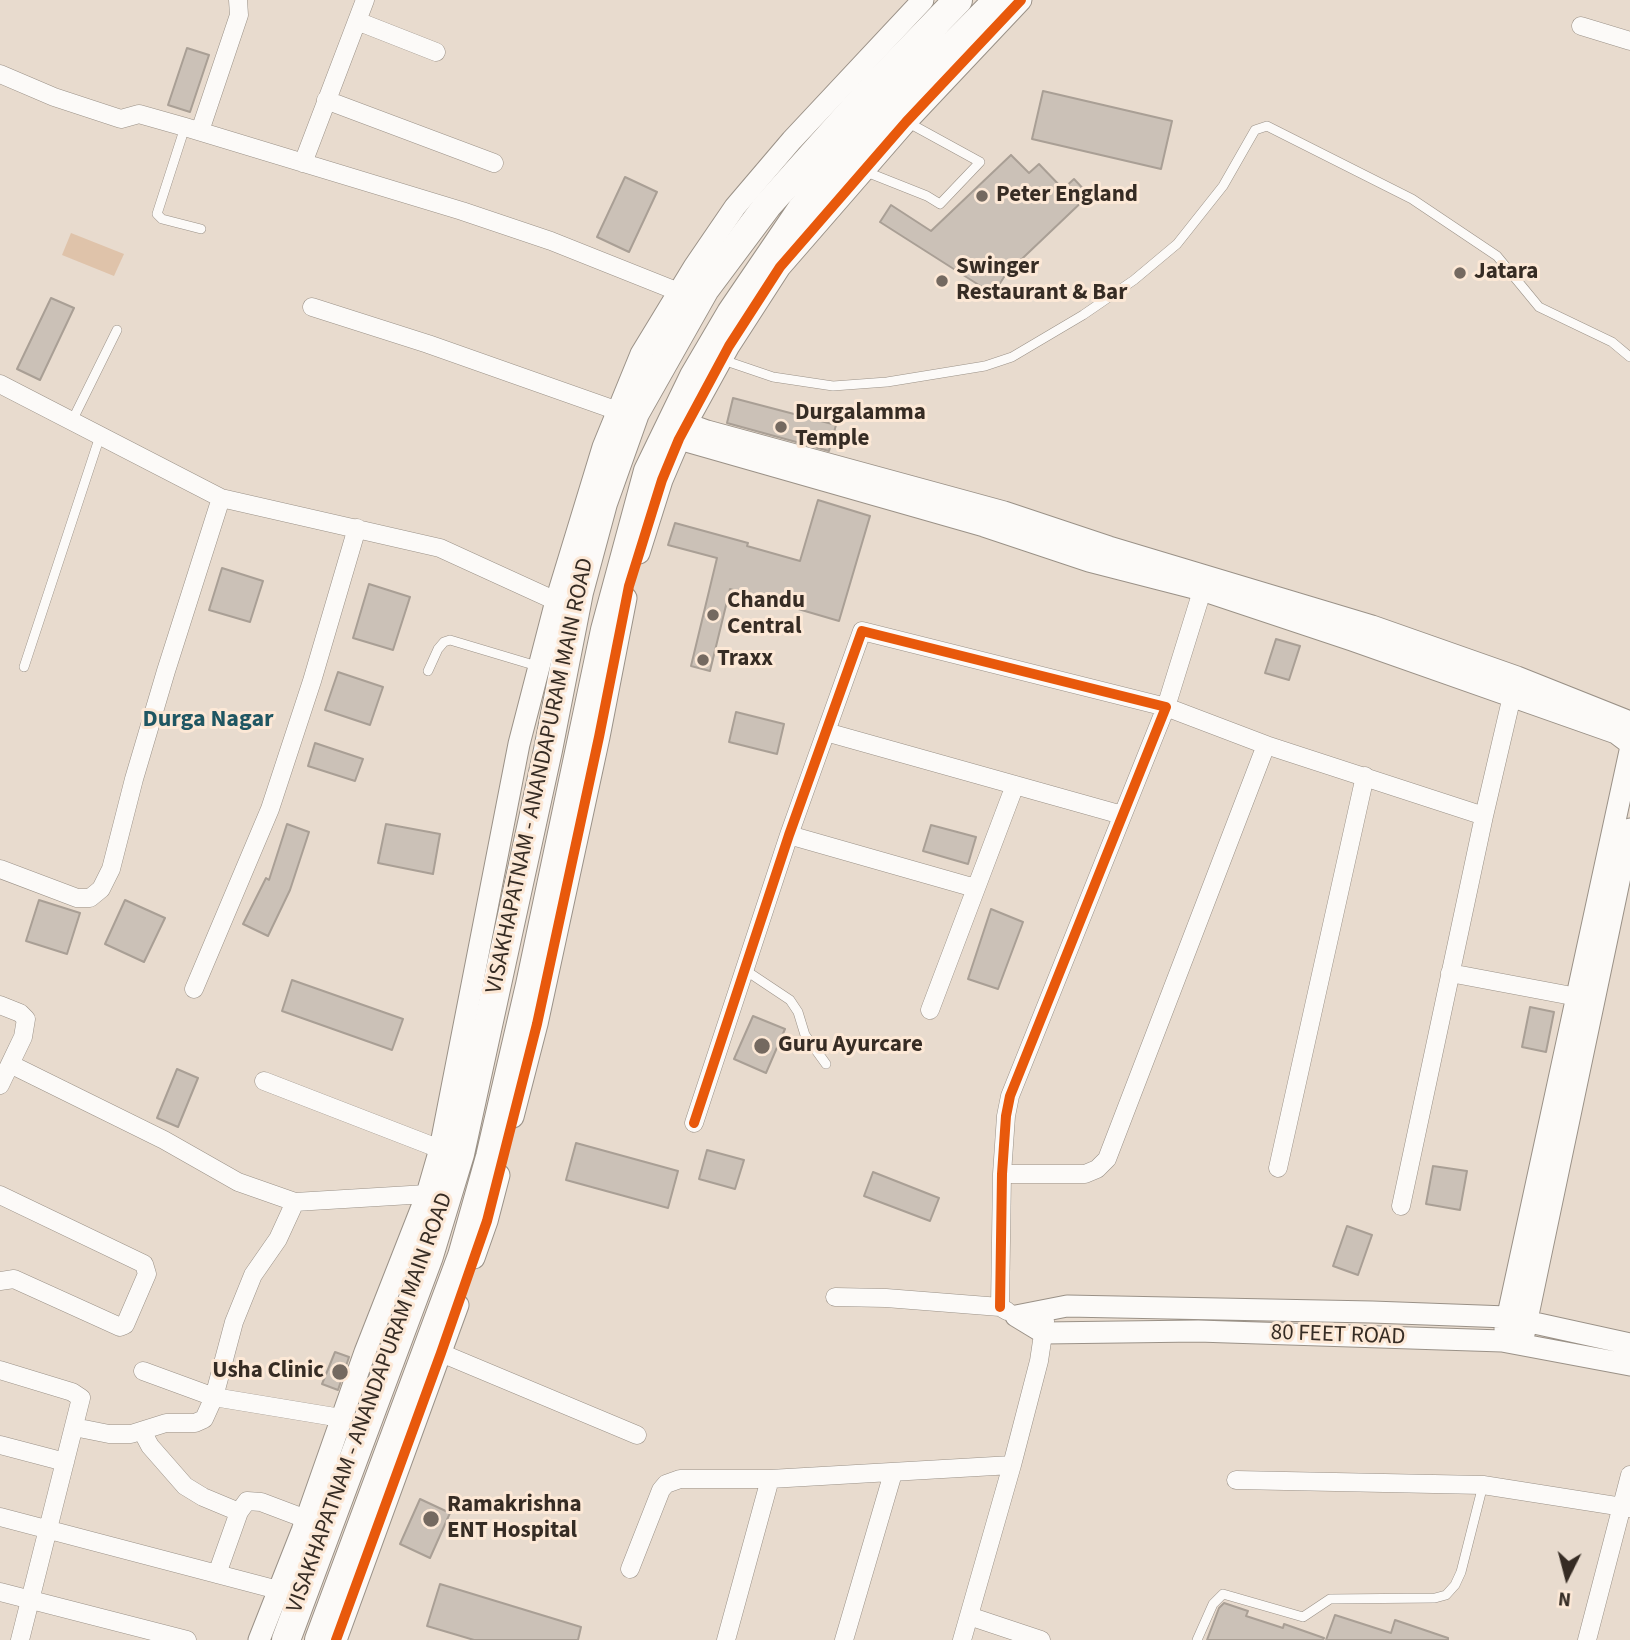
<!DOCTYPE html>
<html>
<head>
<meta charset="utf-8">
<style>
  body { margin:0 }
  #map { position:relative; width:1630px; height:1640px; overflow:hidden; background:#e8dbce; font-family:"Source Sans 3",sans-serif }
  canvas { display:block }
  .north { position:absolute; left:1532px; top:1542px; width:70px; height:70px; -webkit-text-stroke:5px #fce8d6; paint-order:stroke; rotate:186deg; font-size:19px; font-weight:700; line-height:28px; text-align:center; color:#362c24 }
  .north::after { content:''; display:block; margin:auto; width:24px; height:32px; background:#362c24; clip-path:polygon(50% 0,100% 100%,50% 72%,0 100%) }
</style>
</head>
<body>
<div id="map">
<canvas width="1630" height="1640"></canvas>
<div class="north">N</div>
</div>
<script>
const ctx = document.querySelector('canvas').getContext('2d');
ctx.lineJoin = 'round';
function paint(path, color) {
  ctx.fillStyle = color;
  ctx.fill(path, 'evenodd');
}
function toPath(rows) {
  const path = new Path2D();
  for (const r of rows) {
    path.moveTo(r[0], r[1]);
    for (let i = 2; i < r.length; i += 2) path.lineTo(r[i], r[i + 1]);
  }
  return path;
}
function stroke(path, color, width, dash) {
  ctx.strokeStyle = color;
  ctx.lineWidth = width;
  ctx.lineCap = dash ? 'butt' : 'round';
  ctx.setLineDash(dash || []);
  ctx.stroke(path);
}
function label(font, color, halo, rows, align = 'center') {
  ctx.font = font + ' "Source Sans 3",sans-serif';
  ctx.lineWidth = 6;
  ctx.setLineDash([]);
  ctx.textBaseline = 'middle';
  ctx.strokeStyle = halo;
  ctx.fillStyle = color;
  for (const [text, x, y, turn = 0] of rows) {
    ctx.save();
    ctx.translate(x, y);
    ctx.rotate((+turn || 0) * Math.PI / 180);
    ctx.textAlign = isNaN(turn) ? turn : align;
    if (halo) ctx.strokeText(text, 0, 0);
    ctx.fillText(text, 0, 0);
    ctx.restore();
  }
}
const green = toPath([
  [71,233,124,254,114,276,62,255]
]);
const building = toPath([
  [187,48,209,55,190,112,168,105,187,48],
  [1043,91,1172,121,1161,169,1032,139,1043,91],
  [1011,155,1029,173,1039,164,1063,189,1074,179,1089,195,1006,274,993,294,880,222,891,205,931,231,1011,155],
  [625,177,657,192,629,252,597,237,625,177],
  [51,298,74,308,40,380,17,369,51,298],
  [733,398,836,425,829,451,727,423,733,398],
  [818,500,870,516,839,621,730,589,710,671,691,666,717,558,668,545,675,523,748,543,747,546,800,561,818,500],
  [222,568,263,581,250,622,209,610,222,568],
  [369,584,410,597,393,650,353,638,369,584],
  [1276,639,1300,646,1289,680,1265,673,1276,639],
  [338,672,383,687,370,725,325,710,338,672],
  [736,712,784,724,777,754,729,742,736,712],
  [315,743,363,759,355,781,308,766,315,743],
  [287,824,309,832,290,890,268,936,243,924,266,878,269,880,287,824],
  [386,824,440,834,433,874,378,863,386,824],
  [931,825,976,837,968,864,923,851,931,825],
  [39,900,80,913,67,954,26,941,39,900],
  [125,900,165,918,144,962,105,944,125,900],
  [991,909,1023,922,998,989,968,979,991,909],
  [292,980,403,1019,392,1050,282,1011,292,980],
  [1530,1007,1554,1012,1546,1052,1522,1047,1530,1007],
  [753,1016,785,1029,766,1073,734,1059,753,1016],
  [177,1069,198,1078,178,1127,157,1118,177,1069],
  [576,1143,678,1171,668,1208,566,1180,576,1143],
  [707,1150,744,1160,735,1189,699,1179,707,1150],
  [1433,1166,1467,1171,1460,1210,1426,1204,1433,1166],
  [873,1172,939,1198,930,1221,864,1196,873,1172],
  [1347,1226,1372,1235,1358,1275,1333,1266,1347,1226],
  [335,1352,349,1357,338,1390,322,1384,335,1352],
  [420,1499,450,1513,430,1558,400,1544,420,1499],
  [440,1584,581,1627,578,1640,474,1640,427,1626,440,1584],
  [1224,1603,1248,1611,1246,1616,1283,1628,1284,1624,1324,1638,1323,1640,1207,1640,1219,1608,1224,1603],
  [1335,1615,1391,1633,1395,1620,1448,1638,1448,1640,1326,1640,1335,1615]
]);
const service = toPath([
  [185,127,157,214,162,219,201,229],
  [864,171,927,196,940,204,980,162,907,122],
  [723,360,773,377,833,386,887,382,985,366,1012,357,1083,315,1134,280,1177,244,1223,186,1255,130,1267,126,1412,199,1497,256,1539,307,1612,342,1630,357],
  [72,421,117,330],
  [24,667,100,436],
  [428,671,438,649,444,642,450,640,537,666],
  [745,970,790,1000,798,1012,805,1035,826,1064],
  [1197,1640,1213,1604,1223,1594,1303,1617,1330,1599,1435,1598,1446,1595,1455,1585,1461,1572,1483,1485]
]);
const minor = toPath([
  [357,21,436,52],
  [1581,26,1630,41],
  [0,74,54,97,121,119,139,114,185,127,462,211,551,241,679,292],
  [326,100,494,163],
  [200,131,239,15,238,0],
  [303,163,365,0],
  [312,307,428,344,618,411],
  [0,384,221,498,440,548,556,601],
  [826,732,1122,815],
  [1266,745,1484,816,1401,1206],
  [1484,816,1515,683],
  [789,835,975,888],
  [0,869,77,898,90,898,101,889,111,869,134,779,166,671,221,498],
  [1450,973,1588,999],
  [194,989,270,809,312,681,357,528],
  [0,1005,20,1013,26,1019,23,1037,0,1085],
  [930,1010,1015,785],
  [10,1064,164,1140,238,1182,295,1202,427,1194],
  [264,1081,440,1149],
  [694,1123,789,835,862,631,1166,707,1010,1096,1006,1116,1002,1174,1000,1307],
  [1278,1168,1365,776],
  [1002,1174,1085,1174,1097,1169,1107,1159,1266,745,1166,707,1206,578],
  [0,1195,144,1264,147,1274,125,1325,120,1327,14,1279,0,1281],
  [835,1297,886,1298,1000,1307,1007,1311],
  [441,1353,637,1435],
  [0,1370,72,1392,81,1398,20,1640],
  [143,1371,214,1397,341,1418],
  [74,1427,109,1434,131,1434,166,1423,195,1423,204,1419,214,1397,234,1322,253,1275,278,1239,295,1202],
  [142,1431,150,1446,185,1486,203,1497,239,1512],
  [0,1445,65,1462],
  [1236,1480,1483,1485,1630,1508],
  [0,1517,278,1590],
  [630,1569,661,1490,666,1484,680,1479,770,1479],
  [217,1574,239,1512,247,1501,261,1502,306,1519],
  [0,1592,187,1640],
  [969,1616,1041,1640],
  [726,1640,770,1479,1012,1465,1039,1361,1045,1321],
  [844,1640,893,1473],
  [962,1640,1012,1465],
  [1587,1640,1630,1475]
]);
const tertiary = toPath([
  [674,419,707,431,1004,512,1109,547,1372,626,1517,677,1630,722],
  [668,431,679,439,984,526,1089,561,1202,590,1352,640,1616,733,1628,742,1630,747],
  [639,553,662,480,686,424,729,346,780,267,906,122,1021,0],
  [513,1117,537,1024,599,737,626,598],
  [474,1258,487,1221,499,1175],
  [1505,1329,1630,751],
  [1524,1334,1630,829],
  [1630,1344,1507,1317,1372,1312,1067,1306,1016,1316,1044,1333,1198,1331,1502,1341,1630,1365],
  [259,1640,302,1531,365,1352,427,1194,440,1149,519,744,556,601,603,447,641,354,694,267,735,207,792,140,923,0],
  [336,1640,458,1305]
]);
const primary = toPath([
  [286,1640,429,1256,460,1154,548,750,579,592,603,503,635,413,705,289,767,206,869,92,958,0],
  [319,1640,462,1256,490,1157,530,985,605,630,648,471,694,376,731,313,801,210,890,109,998,0]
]);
const cycleway = toPath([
  [694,1123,789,835,862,631,1166,707,1010,1096,1006,1116,1002,1174,1000,1307],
  [336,1640,441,1353,487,1221,537,1024,599,737,629,586,662,480,679,439,729,346,780,267,906,122,1021,0]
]);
const markers = [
  [982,196,7,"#746960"],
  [1460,273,7,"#746960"],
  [942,281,7,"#746960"],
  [781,427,7,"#746960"],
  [713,615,7,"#746960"],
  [703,660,7,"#746960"],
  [762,1046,9,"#746960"],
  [340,1372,9,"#746960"],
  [431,1519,9,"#746960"]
];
const poiNames = [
  ["Peter England",996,196],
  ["Swinger",956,268],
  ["Restaurant & Bar",956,294],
  ["Jatara",1474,273],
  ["Durgalamma",795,414],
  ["Temple",795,440],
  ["Chandu",727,602],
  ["Central",727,628],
  ["Traxx",717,660],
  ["Guru Ayurcare",778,1046],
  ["Usha Clinic",324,1372,"right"],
  ["Ramakrishna",447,1506],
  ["ENT Hospital",447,1532]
];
const streetNames = [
  ["VISAKHAPATNAM - ANANDAPURAM MAIN ROAD",541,776,-78],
  ["80 FEET ROAD",1338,1336,2],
  ["VISAKHAPATNAM - ANANDAPURAM MAIN ROAD",371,1403,-70]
];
const neighbourhoodNames = [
  ["Durga Nagar",208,721]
];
paint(green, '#dfc3aa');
paint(building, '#cbc1b7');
stroke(building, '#a99f95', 2);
stroke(service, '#9a9187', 10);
stroke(minor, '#9a9187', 19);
stroke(tertiary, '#9a9187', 23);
stroke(primary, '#9a9187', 30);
stroke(service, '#fcfaf8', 9);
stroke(minor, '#fcfaf8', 18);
stroke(tertiary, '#fcfaf8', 21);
stroke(primary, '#fcfaf8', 28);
stroke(cycleway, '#e8590c', 10);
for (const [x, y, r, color] of markers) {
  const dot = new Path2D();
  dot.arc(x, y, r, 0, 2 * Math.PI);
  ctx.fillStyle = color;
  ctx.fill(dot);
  stroke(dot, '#fce8d6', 2.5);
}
label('bold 23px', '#362c24', '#fce8d6', poiNames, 'left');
label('23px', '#362c24', '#fce8d6', streetNames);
label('bold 24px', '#1f5662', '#fce8d6', neighbourhoodNames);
</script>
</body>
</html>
